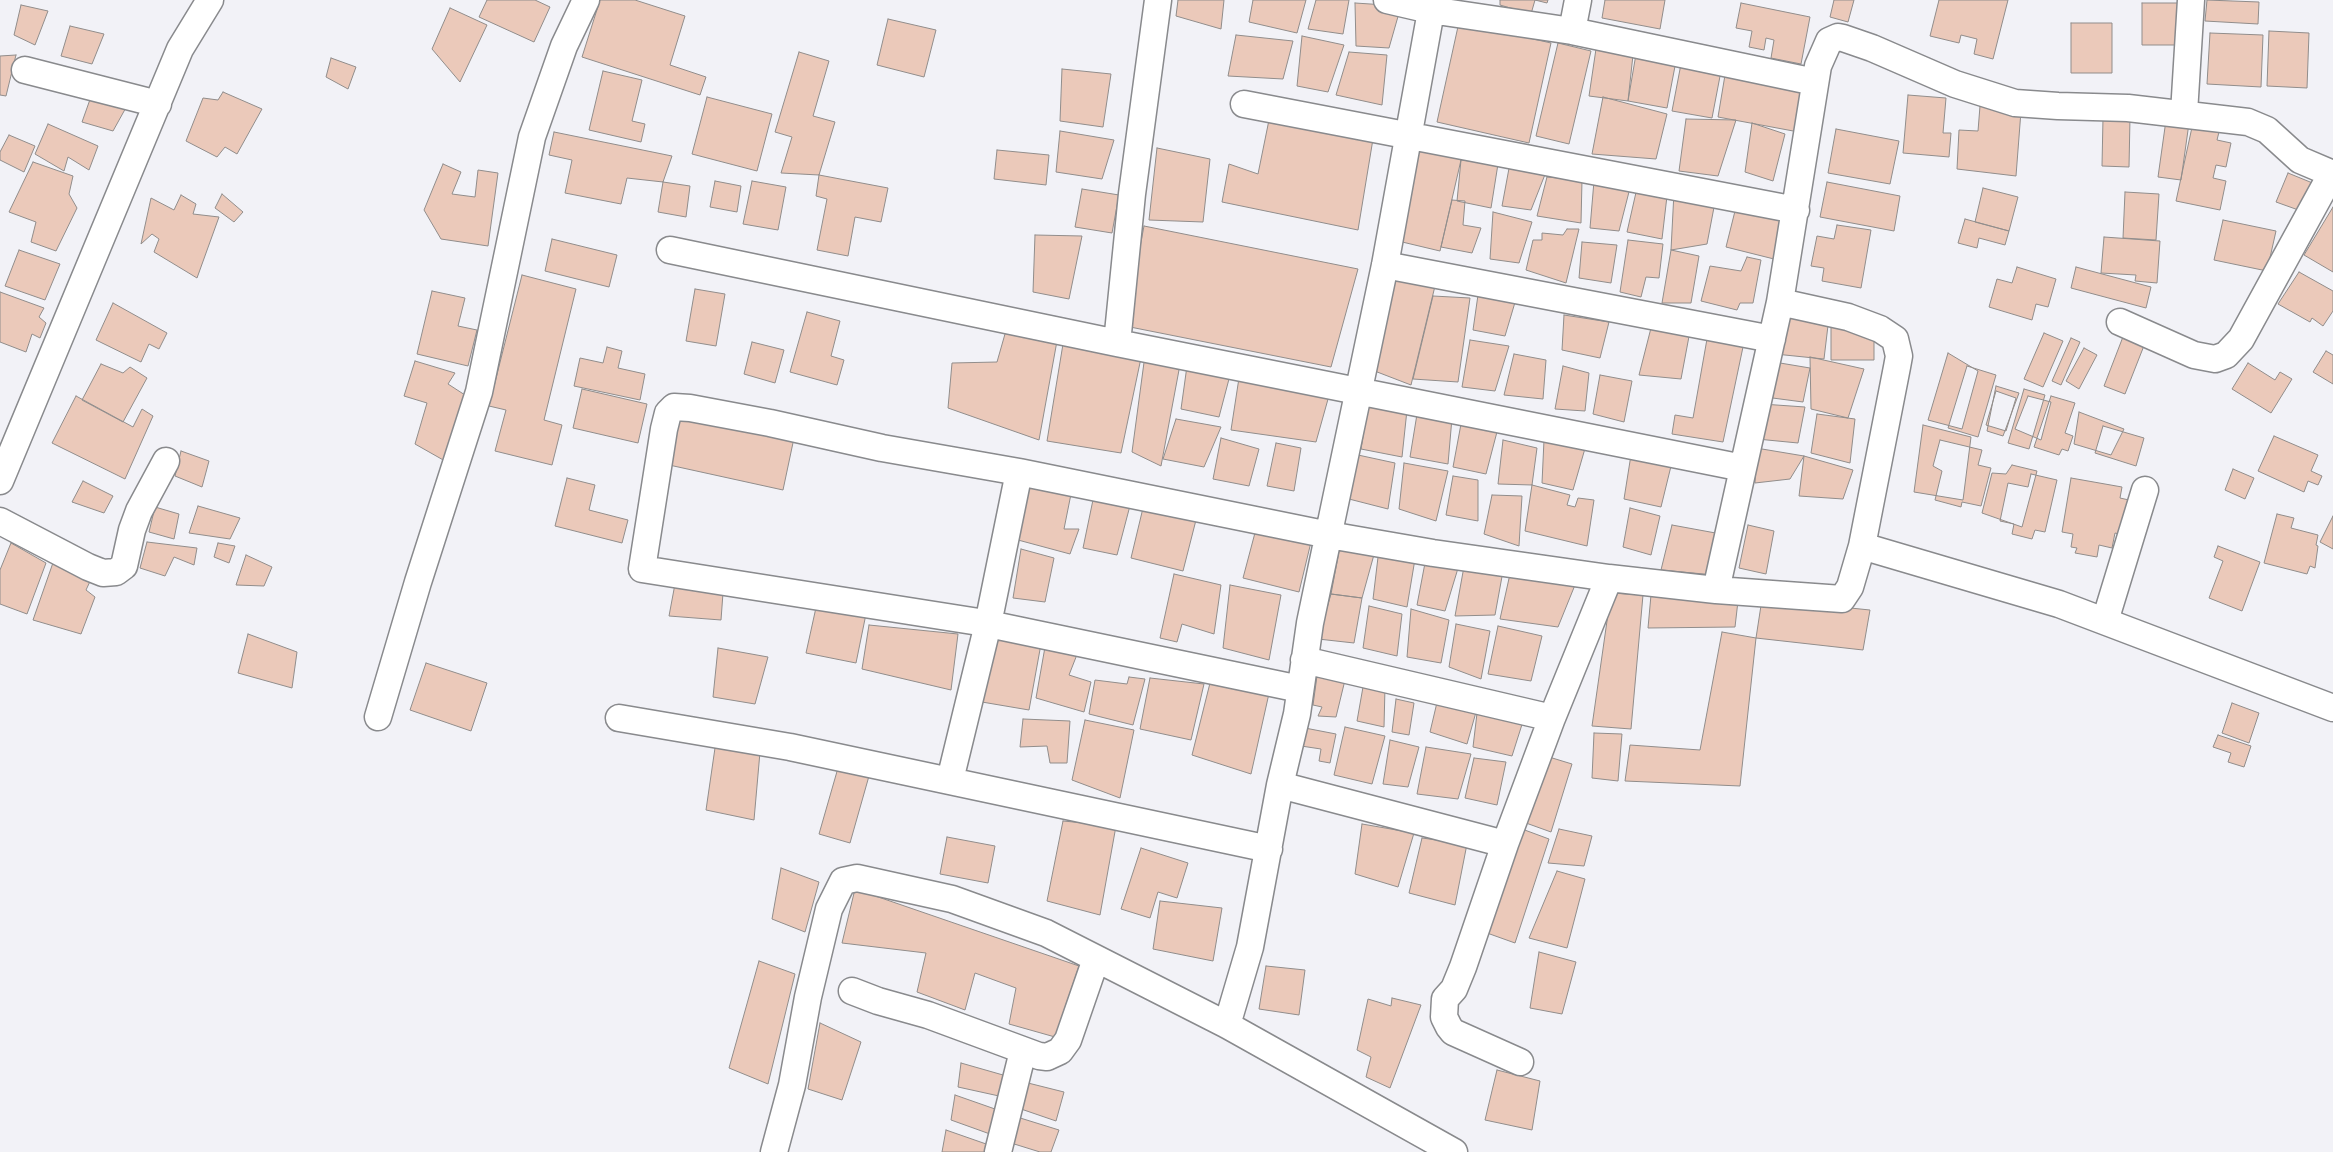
<!DOCTYPE html>
<html>
<head>
<meta charset="utf-8">
<style>
  body { margin:0 }
  canvas { display:block; background:#f2f2f7 }
</style>
</head>
<body>
<canvas width="2333" height="1152"></canvas>
<script>
const ctx = document.querySelector('canvas').getContext('2d');
ctx.lineJoin = 'round';
function paint(path, color) {
  ctx.fillStyle = color;
  ctx.fill(path, 'evenodd');
}
function toPath(rows) {
  const path = new Path2D();
  for (const r of rows) {
    path.moveTo(r[0], r[1]);
    for (let i = 2; i < r.length; i += 2) path.lineTo(r[i], r[i + 1]);
  }
  return path;
}
function stroke(path, color, width, dash) {
  ctx.strokeStyle = color;
  ctx.lineWidth = width;
  ctx.lineCap = dash ? 'butt' : 'round';
  ctx.setLineDash(dash || []);
  ctx.stroke(path);
}
const building = toPath([
  [487,0,535,0,550,7,534,42,479,17,487,0],
  [600,0,635,0,685,16,670,65,706,77,700,95,582,57,600,0],
  [1178,0,1224,0,1221,29,1176,16,1178,0],
  [1253,0,1306,0,1297,33,1249,22,1253,0],
  [1316,0,1349,0,1343,34,1308,29,1316,0],
  [1500,0,1548,0,1547,3,1535,0,1531,14,1500,5,1500,0],
  [1605,0,1665,0,1660,29,1602,18,1605,0],
  [1834,0,1854,0,1848,22,1830,17,1834,0],
  [1939,0,2008,0,1993,59,1974,54,1977,39,1961,35,1959,43,1930,36,1939,0],
  [2207,0,2259,2,2258,24,2205,21,2207,0],
  [1355,3,1401,6,1389,48,1356,46,1355,3],
  [1741,3,1810,17,1801,64,1771,58,1774,40,1766,38,1764,50,1749,47,1752,31,1736,28,1741,3],
  [2142,3,2183,3,2183,45,2142,45,2142,3],
  [21,5,48,11,35,45,14,35,21,5],
  [450,8,487,25,460,82,432,49,450,8],
  [888,19,936,30,924,77,877,65,888,19],
  [1459,22,1551,43,1529,143,1437,122,1459,22],
  [2071,23,2112,23,2112,73,2071,73,2071,23],
  [70,26,104,34,92,64,61,56,70,26],
  [2269,31,2309,33,2307,88,2267,86,2269,31],
  [2210,33,2263,35,2261,87,2207,84,2210,33],
  [1236,35,1293,41,1283,79,1228,76,1236,35],
  [1302,36,1344,45,1328,92,1297,86,1302,36],
  [1558,43,1591,51,1569,144,1536,136,1558,43],
  [1596,49,1633,55,1628,101,1589,96,1596,49],
  [799,52,829,61,813,116,835,122,819,175,781,173,792,137,775,132,799,52],
  [1349,52,1387,55,1382,105,1336,95,1349,52],
  [1636,54,1676,61,1667,108,1628,101,1636,54],
  [16,55,6,96,0,95,0,56,16,55],
  [331,58,356,67,348,89,326,77,331,58],
  [1681,64,1721,71,1712,118,1672,111,1681,64],
  [1062,69,1111,74,1103,127,1060,121,1062,69],
  [1726,69,1813,85,1804,133,1718,117,1726,69],
  [603,71,642,80,632,121,645,124,641,142,589,130,603,71],
  [93,91,128,104,113,131,82,122,93,91],
  [223,92,262,109,237,154,225,147,217,157,186,141,203,98,218,100,223,92],
  [1908,95,1946,98,1943,133,1951,133,1949,157,1903,153,1908,95],
  [707,97,772,114,757,171,692,154,707,97],
  [1603,97,1667,114,1656,159,1592,154,1603,97],
  [1980,106,2021,111,2016,176,1957,169,1959,130,1978,131,1980,106],
  [2167,113,2190,116,2181,180,2158,177,2167,113],
  [1270,115,1373,139,1358,230,1222,202,1229,164,1258,174,1270,115],
  [2103,118,2130,118,2129,167,2102,166,2103,118],
  [2194,118,2221,124,2217,140,2231,143,2226,167,2216,165,2213,178,2226,181,2220,210,2176,201,2194,118],
  [1686,119,1736,120,1718,176,1679,171,1686,119],
  [1752,123,1785,134,1773,181,1745,172,1752,123],
  [48,124,98,146,89,170,68,157,64,171,35,154,48,124],
  [1836,129,1899,141,1890,184,1828,173,1836,129],
  [1060,131,1114,140,1102,179,1056,172,1060,131],
  [554,132,672,156,663,182,627,178,621,204,565,193,572,160,549,155,554,132],
  [9,135,35,146,24,172,0,160,0,152,9,135],
  [1414,141,1461,160,1440,251,1398,241,1414,141],
  [1157,148,1210,159,1203,222,1149,220,1157,148],
  [997,150,1049,155,1046,185,994,179,997,150],
  [1461,160,1498,164,1491,208,1457,201,1461,160],
  [33,162,73,176,69,194,77,208,56,251,31,242,36,222,9,212,33,162],
  [1510,163,1546,172,1531,210,1502,206,1510,163],
  [443,164,461,172,452,194,475,197,478,170,498,173,488,246,441,239,424,210,443,164],
  [2288,173,2315,184,2304,212,2276,202,2288,173],
  [819,175,888,188,881,222,855,217,848,256,817,250,827,199,816,196,819,175],
  [1547,177,1582,180,1581,223,1537,216,1547,177],
  [715,181,741,186,737,212,710,207,715,181],
  [752,181,786,187,778,230,743,224,752,181],
  [1594,181,1631,184,1619,231,1590,228,1594,181],
  [663,182,690,186,686,217,658,212,663,182],
  [1827,182,1900,196,1894,231,1820,217,1827,182],
  [1637,188,1667,196,1662,239,1627,232,1637,188],
  [1983,188,2018,197,2009,231,1975,222,1983,188],
  [1082,189,1119,195,1112,233,1075,227,1082,189],
  [1674,192,1715,202,1707,244,1671,250,1674,192],
  [2125,192,2159,194,2156,240,2123,238,2125,192],
  [222,194,243,212,234,222,215,208,222,194],
  [181,195,196,204,193,214,219,217,197,278,154,252,159,239,152,234,141,244,151,198,174,210,181,195],
  [1452,200,1465,201,1463,225,1481,228,1472,253,1441,247,1452,200],
  [1737,203,1789,215,1778,260,1726,247,1737,203],
  [2333,207,2333,272,2304,255,2333,207],
  [1493,212,1532,222,1519,263,1490,259,1493,212],
  [1965,219,2009,231,2005,245,1979,238,1977,248,1958,243,1965,219],
  [2223,220,2276,231,2267,271,2214,260,2223,220],
  [1837,225,1871,230,1861,288,1822,281,1824,268,1811,266,1817,236,1834,239,1837,225],
  [1144,226,1358,269,1331,367,1125,326,1144,226],
  [1567,229,1579,229,1566,283,1526,270,1533,240,1542,240,1542,233,1563,235,1567,229],
  [1035,235,1082,236,1069,299,1033,292,1035,235],
  [2104,237,2160,241,2157,283,2135,281,2136,275,2101,273,2104,237],
  [552,239,617,255,609,287,545,271,552,239],
  [1628,240,1663,244,1659,278,1646,277,1641,297,1620,292,1628,240],
  [1582,242,1617,245,1611,283,1579,278,1582,242],
  [19,250,60,264,45,300,5,286,19,250],
  [1671,250,1699,256,1691,303,1662,303,1671,250],
  [1747,257,1761,260,1753,303,1740,303,1737,310,1701,301,1710,266,1741,271,1747,257],
  [2017,267,2056,279,2048,307,2036,304,2032,320,1989,307,1997,279,2012,283,2017,267],
  [2076,267,2151,287,2146,308,2071,288,2076,267],
  [2299,272,2333,291,2333,311,2323,326,2312,318,2310,322,2278,304,2299,272],
  [522,275,576,289,544,420,562,425,552,465,495,451,506,410,489,406,522,275],
  [1389,275,1435,286,1411,385,1372,370,1389,275],
  [695,289,725,294,716,346,686,341,695,289],
  [432,291,465,298,458,326,477,330,468,366,417,354,432,291],
  [0,292,44,308,39,317,46,323,40,338,32,334,26,352,0,342,0,292],
  [1478,295,1516,299,1505,336,1473,330,1478,295],
  [1433,296,1470,298,1458,382,1413,379,1433,296],
  [113,303,167,333,159,349,149,344,141,362,96,340,113,303],
  [1788,308,1829,317,1824,359,1775,354,1788,308],
  [807,312,840,321,831,356,844,360,837,385,790,372,807,312],
  [1564,315,1609,322,1600,358,1562,350,1564,315],
  [1831,322,1874,328,1874,360,1831,360,1831,322],
  [1007,327,1057,341,1039,440,948,408,952,363,997,362,1007,327],
  [1651,328,1690,331,1681,379,1639,375,1651,328],
  [2126,329,2147,338,2125,394,2104,386,2126,329],
  [2044,333,2063,341,2043,387,2024,379,2044,333],
  [2071,338,2080,342,2061,385,2052,381,2071,338],
  [1707,339,1743,347,1723,442,1672,434,1675,415,1693,418,1707,339],
  [1470,340,1509,346,1495,391,1462,387,1470,340],
  [752,342,784,350,775,383,744,374,752,342],
  [1063,344,1141,358,1121,453,1047,441,1063,344],
  [607,347,622,351,618,368,645,374,640,400,574,386,580,358,603,363,607,347],
  [2084,348,2097,355,2079,389,2066,381,2084,348],
  [2326,351,2333,355,2333,384,2313,372,2326,351],
  [1948,353,1978,371,1962,429,1928,420,1948,353],
  [1514,354,1546,360,1543,399,1504,395,1514,354],
  [1145,355,1179,370,1161,466,1132,452,1145,355],
  [1810,357,1864,369,1848,418,1811,409,1810,357],
  [415,361,455,373,448,384,465,395,445,461,415,444,427,403,404,396,415,361],
  [1774,362,1810,368,1803,402,1765,397,1774,362],
  [2248,363,2275,380,2280,372,2292,379,2271,413,2232,389,2248,363],
  [101,364,123,373,130,367,147,378,123,422,82,400,101,364],
  [1187,366,1229,379,1219,417,1181,409,1187,366],
  [1563,366,1589,373,1585,411,1555,409,1563,366],
  [1967,366,1996,375,1978,437,1948,428,1967,366],
  [1600,375,1632,381,1624,422,1593,414,1600,375],
  [1239,378,1330,392,1316,442,1231,430,1239,378],
  [1996,386,2019,393,2003,436,1987,431,1996,386],
  [582,389,647,404,638,443,573,428,582,389],
  [2024,389,2045,395,2029,449,2008,443,2024,389],
  [1996,391,2016,398,2006,431,1986,425,1996,391],
  [76,396,133,427,142,409,153,416,125,479,52,443,76,396],
  [2028,396,2051,402,2041,440,2015,429,2028,396],
  [2051,396,2075,403,2065,433,2073,436,2068,451,2062,449,2059,455,2034,447,2051,396],
  [1762,404,1805,407,1798,443,1757,439,1762,404],
  [1368,405,1407,410,1402,457,1361,449,1368,405],
  [1418,408,1452,418,1448,464,1410,457,1418,408],
  [672,411,794,438,783,490,660,463,672,411],
  [2079,412,2124,429,2111,455,2074,444,2079,412],
  [1817,414,1855,419,1850,463,1811,453,1817,414],
  [1176,419,1221,427,1204,467,1163,459,1176,419],
  [1461,424,1498,428,1486,474,1453,467,1461,424],
  [1923,425,1971,437,1963,500,1914,492,1923,425],
  [2103,426,2144,438,2136,466,2095,453,2103,426],
  [2274,436,2318,455,2311,471,2322,476,2318,485,2308,481,2304,492,2258,471,2274,436],
  [1221,438,1259,449,1249,486,1213,479,1221,438],
  [1503,440,1537,448,1532,485,1498,484,1503,440],
  [1544,440,1586,445,1573,490,1542,483,1544,440],
  [1940,440,1982,450,1978,465,1991,468,1981,506,1962,502,1961,507,1935,500,1942,471,1933,466,1940,440],
  [1276,443,1301,448,1294,491,1267,486,1276,443],
  [1756,448,1804,456,1790,479,1755,483,1756,448],
  [181,451,209,461,202,487,175,476,181,451],
  [1358,455,1395,463,1388,509,1349,499,1358,455],
  [1631,455,1672,462,1661,507,1624,499,1631,455],
  [1804,456,1853,470,1843,499,1799,496,1804,456],
  [1404,463,1448,471,1436,521,1399,509,1404,463],
  [2012,465,2037,471,2022,527,1982,513,1992,473,2006,474,2012,465],
  [2233,469,2254,478,2245,499,2225,490,2233,469],
  [2031,474,2057,480,2045,532,2035,530,2032,539,2012,534,2014,524,2000,521,2008,483,2028,487,2031,474],
  [1453,476,1478,480,1478,521,1446,515,1453,476],
  [567,478,595,485,589,510,628,520,622,543,555,526,567,478],
  [2071,478,2122,487,2120,498,2129,500,2123,535,2115,533,2112,548,2099,545,2097,557,2075,553,2077,548,2071,547,2073,534,2062,532,2071,478],
  [83,481,113,496,104,513,72,502,83,481],
  [1029,481,1072,489,1064,529,1079,529,1070,554,1018,540,1029,481],
  [1532,485,1570,495,1567,505,1575,507,1578,498,1594,500,1587,546,1525,531,1532,485],
  [1094,495,1132,498,1117,555,1083,548,1094,495],
  [1492,495,1522,496,1519,546,1484,534,1492,495],
  [198,506,240,518,230,539,189,533,198,506],
  [155,507,179,514,174,539,149,532,155,507],
  [1143,508,1196,520,1183,571,1131,558,1143,508],
  [1630,508,1660,516,1651,555,1623,547,1630,508],
  [2277,514,2294,518,2291,528,2318,535,2316,545,2318,546,2315,568,2310,566,2307,574,2264,563,2277,514],
  [2333,516,2333,549,2320,542,2333,516],
  [1672,525,1721,534,1714,575,1661,570,1672,525],
  [1748,525,1774,531,1766,574,1739,568,1748,525],
  [1256,529,1311,542,1299,592,1243,578,1256,529],
  [147,542,197,548,194,565,174,557,165,576,140,568,147,542],
  [11,543,46,563,27,614,0,604,0,570,11,543],
  [218,543,235,546,229,563,214,557,218,543],
  [1340,546,1375,551,1362,598,1331,594,1340,546],
  [2218,546,2260,562,2242,611,2209,598,2223,561,2214,557,2218,546],
  [1021,549,1054,558,1045,602,1013,598,1021,549],
  [1379,549,1415,559,1407,607,1373,599,1379,549],
  [246,555,272,567,264,586,236,585,246,555],
  [55,557,93,575,86,590,95,597,81,634,33,620,55,557],
  [1465,561,1503,571,1495,615,1455,616,1465,561],
  [1425,563,1459,565,1445,611,1417,605,1425,563],
  [1174,574,1221,585,1214,634,1182,624,1177,642,1160,638,1174,574],
  [1510,574,1575,585,1558,627,1500,619,1510,574],
  [675,584,723,593,721,620,669,616,675,584],
  [1230,585,1281,595,1269,660,1223,648,1230,585],
  [1611,593,1643,595,1631,729,1592,726,1611,593],
  [1331,594,1362,598,1354,643,1318,639,1331,594],
  [1651,595,1738,601,1735,627,1648,628,1651,595],
  [1762,599,1870,610,1863,650,1756,638,1762,599],
  [817,603,866,614,856,663,806,653,817,603],
  [1369,606,1402,614,1397,656,1363,648,1369,606],
  [1411,609,1449,620,1441,663,1407,657,1411,609],
  [1456,624,1490,631,1481,679,1449,667,1456,624],
  [869,625,958,634,951,690,862,669,869,625],
  [1498,626,1542,636,1531,681,1488,674,1498,626],
  [1722,632,1756,638,1740,786,1625,781,1630,745,1700,750,1722,632],
  [248,634,297,652,292,688,238,673,248,634],
  [989,637,1041,644,1029,710,976,701,989,637],
  [1045,647,1078,652,1069,675,1091,682,1084,712,1036,698,1045,647],
  [718,648,768,657,755,704,713,697,718,648],
  [426,663,487,683,471,731,410,710,426,663],
  [1317,676,1345,680,1336,717,1318,716,1322,707,1313,705,1317,676],
  [1129,677,1145,679,1133,725,1089,714,1095,680,1127,684,1129,677],
  [1150,678,1204,684,1191,740,1140,729,1150,678],
  [1211,679,1270,689,1251,774,1192,755,1211,679],
  [1363,687,1385,687,1384,727,1357,721,1363,687],
  [1439,694,1478,705,1467,744,1430,732,1439,694],
  [1396,699,1414,703,1409,735,1392,732,1396,699],
  [2232,703,2259,713,2249,743,2222,733,2232,703],
  [1478,705,1525,715,1512,756,1473,747,1478,705],
  [1023,719,1070,721,1067,763,1050,763,1047,746,1020,747,1023,719],
  [1085,720,1134,730,1120,798,1072,780,1085,720],
  [1345,727,1385,736,1372,784,1334,775,1345,727],
  [1305,728,1336,734,1330,763,1319,761,1321,749,1301,746,1305,728],
  [1594,733,1622,734,1618,781,1592,778,1594,733],
  [2218,735,2251,746,2244,767,2228,762,2231,753,2213,747,2218,735],
  [1390,740,1419,747,1408,787,1383,784,1390,740],
  [1426,747,1471,754,1458,799,1417,794,1426,747],
  [715,748,760,752,754,820,706,810,715,748],
  [1549,757,1572,764,1551,832,1526,823,1549,757],
  [1474,758,1506,762,1497,805,1465,798,1474,758],
  [838,768,869,776,850,843,819,834,838,768],
  [1063,821,1116,826,1100,915,1047,901,1063,821],
  [1362,824,1414,833,1398,887,1355,874,1362,824],
  [1522,829,1549,839,1515,943,1487,933,1522,829],
  [1559,829,1592,836,1584,866,1548,863,1559,829],
  [947,837,995,846,988,883,940,874,947,837],
  [1422,838,1467,844,1455,905,1409,893,1422,838],
  [1141,848,1188,863,1177,898,1158,892,1150,918,1121,909,1141,848],
  [781,868,819,882,805,932,772,919,781,868],
  [1557,871,1585,879,1567,948,1529,938,1557,871],
  [855,889,1079,966,1055,1037,1009,1024,1016,988,975,973,965,1010,917,992,926,953,842,943,855,889],
  [1160,901,1222,908,1213,961,1153,949,1160,901],
  [1539,952,1576,962,1562,1014,1530,1008,1539,952],
  [759,961,795,974,768,1084,729,1068,759,961],
  [1266,966,1305,970,1299,1015,1259,1009,1266,966],
  [1392,998,1421,1005,1390,1088,1366,1077,1371,1057,1357,1050,1368,999,1391,1006,1392,998],
  [820,1023,861,1042,842,1100,808,1089,820,1023],
  [961,1063,1003,1075,999,1096,958,1087,961,1063],
  [1497,1070,1540,1081,1532,1130,1485,1120,1497,1070],
  [1024,1082,1064,1092,1056,1121,1021,1109,1024,1082],
  [955,1095,995,1109,990,1134,951,1120,955,1095],
  [1017,1117,1059,1130,1051,1152,1040,1152,1011,1143,1017,1117],
  [946,1130,989,1145,987,1152,942,1152,946,1130]
]);
const street = toPath([
  [1387,0,1430,10,1572,31,1815,82],
  [1572,31,1578,0],
  [25,70,158,104],
  [1244,104,1796,210],
  [2184,113,2191,0],
  [670,250,1117,343,1743,468],
  [1385,265,1772,339],
  [1780,302,1848,317,1880,329,1895,339,1899,356,1897,367,1862,546],
  [2120,322,2194,355,2215,359,2226,355,2241,339,2332,173],
  [1117,343,1132,194,1158,0],
  [0,481,180,49,210,0],
  [0,521,88,567,103,573,116,572,124,566,132,530,139,511,166,461],
  [1716,590,1780,302,1818,66,1829,41,1838,37,1843,38,1872,48,1955,84,2015,103,2058,106,2128,108,2248,122,2267,130,2300,160,2333,174],
  [2105,621,2145,490],
  [1304,660,1552,718],
  [1300,689,979,622,642,569,664,429,668,413,674,407,690,408,770,423,882,448,1019,472,1329,535,1433,553,1609,578,1716,590,1842,599,1850,587,1862,546,2059,604,2333,708],
  [378,717,418,582,479,392,532,137,564,46,586,0],
  [619,718,790,747,1269,849],
  [950,780,988,624,1019,472],
  [1280,785,1505,844],
  [852,991,878,1001,928,1015,1039,1056,1047,1057,1060,1051,1068,1040,1096,959],
  [1227,1025,1250,947,1280,785,1297,714,1310,623,1385,265,1433,0],
  [1520,1062,1453,1032,1449,1027,1444,1017,1445,999,1454,989,1463,967,1505,844,1552,718,1609,578],
  [774,1152,792,1085,808,997,829,909,843,881,857,878,952,899,1046,933,1227,1025,1454,1152],
  [998,1152,1023,1051]
]);
paint(building, '#ebc9ba');
stroke(building, '#918d8b', 1);
stroke(street, '#898a8d', 29);
stroke(street, '#fff', 26);
</script>
</body>
</html>
